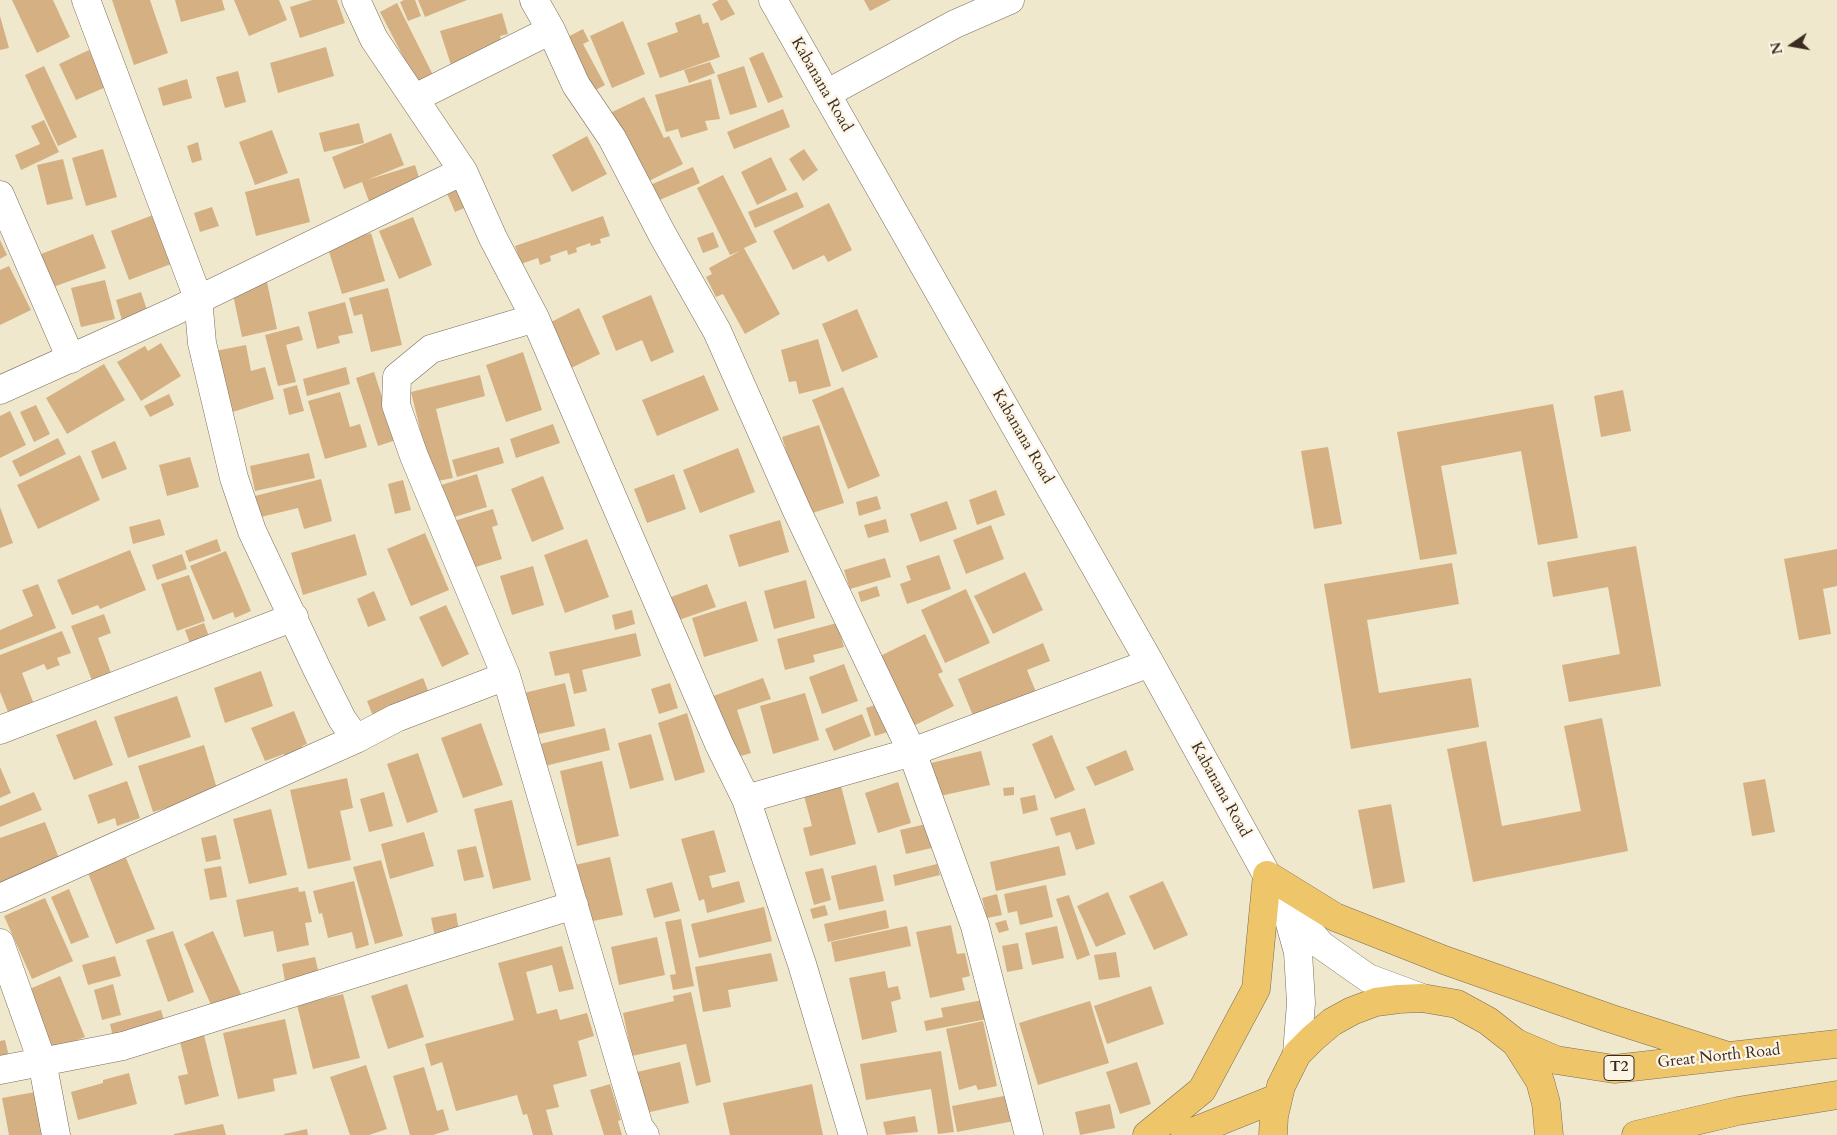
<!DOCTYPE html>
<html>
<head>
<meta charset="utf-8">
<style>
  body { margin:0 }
  #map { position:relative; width:1837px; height:1135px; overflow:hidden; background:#efe8cc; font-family:Cardo,serif }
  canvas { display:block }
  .north { position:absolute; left:1767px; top:20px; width:50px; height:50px; -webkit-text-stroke:4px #fcf5e5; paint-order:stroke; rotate:258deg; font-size:14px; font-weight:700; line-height:20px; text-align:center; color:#3b2a1e }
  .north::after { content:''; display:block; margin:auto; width:18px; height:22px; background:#3b2a1e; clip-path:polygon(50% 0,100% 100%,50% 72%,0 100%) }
</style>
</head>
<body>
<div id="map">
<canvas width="1837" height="1135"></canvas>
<div class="north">N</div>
</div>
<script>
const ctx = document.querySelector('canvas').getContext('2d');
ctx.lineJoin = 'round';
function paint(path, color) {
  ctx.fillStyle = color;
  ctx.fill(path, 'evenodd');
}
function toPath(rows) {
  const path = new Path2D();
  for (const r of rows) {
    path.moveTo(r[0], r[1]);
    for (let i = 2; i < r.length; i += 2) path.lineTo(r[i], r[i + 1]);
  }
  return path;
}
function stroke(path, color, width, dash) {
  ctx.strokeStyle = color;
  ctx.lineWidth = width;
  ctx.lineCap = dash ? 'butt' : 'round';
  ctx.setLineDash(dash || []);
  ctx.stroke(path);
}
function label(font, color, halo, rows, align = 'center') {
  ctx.font = font + ' Cardo,serif';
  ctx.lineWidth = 4.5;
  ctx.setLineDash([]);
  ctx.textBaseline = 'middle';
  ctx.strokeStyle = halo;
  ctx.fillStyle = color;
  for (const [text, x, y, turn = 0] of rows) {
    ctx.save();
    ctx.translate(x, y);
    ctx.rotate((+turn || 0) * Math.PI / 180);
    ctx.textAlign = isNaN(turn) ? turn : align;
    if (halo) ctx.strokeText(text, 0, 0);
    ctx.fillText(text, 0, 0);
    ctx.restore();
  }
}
const building = toPath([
  [12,0,53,0,70,37,37,53],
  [112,0,150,0,168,53,134,65],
  [175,0,222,0,225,10,181,22],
  [234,0,279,0,287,20,249,36],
  [312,0,337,0,345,23,300,38,290,7],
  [404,0,415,0,421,16,408,21,400,2],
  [418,0,467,0,425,17],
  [719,0,727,0,735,14,721,21,712,4],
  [864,0,891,0,870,11],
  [397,3,436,81,420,89,380,12],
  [502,13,508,34,500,36,503,49,451,65,440,31],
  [700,14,703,24,708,22,720,57,660,78,647,43,678,32,675,23],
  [0,16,9,48,0,50],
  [623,21,645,74,612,88,590,36],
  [583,29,589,41,583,44,605,85,590,93,562,40],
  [326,47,334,76,278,93,270,63],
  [89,50,106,87,76,100,59,64],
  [763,52,783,97,768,103,749,58],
  [710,62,715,73,689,83,684,70],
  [44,66,77,137,58,146,25,75],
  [744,66,757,107,730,115,717,75],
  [238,71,246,102,225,108,216,77],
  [187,79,192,98,163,106,158,88],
  [711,79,720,119,705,121,708,130,681,138,678,129,666,132,655,95],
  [644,97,664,138,669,136,683,164,645,183,610,113],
  [783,109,790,127,734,149,727,132],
  [44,120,59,152,21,170,15,155,40,144,31,126],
  [359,123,364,143,324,152,319,133],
  [272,130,288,173,255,185,239,142],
  [391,133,404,165,367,180,415,165,423,190,371,207,362,182,344,189,332,157],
  [587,136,607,174,572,192,552,155],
  [198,142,202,160,192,163,187,146],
  [103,149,117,197,86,206,72,158],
  [804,149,818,170,803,181,789,159],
  [771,157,787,190,757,205,741,172],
  [63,159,73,199,47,205,37,165],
  [693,167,700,183,657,201,650,185],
  [723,175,757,242,744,248,780,314,745,334,723,294,716,297,706,277,712,274,709,268,740,251,730,255,697,188],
  [456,176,469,206,455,212,442,182],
  [299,178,310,222,256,236,245,192],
  [797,192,804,207,755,228,748,212],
  [829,203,852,250,828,262,824,255,793,270,773,231],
  [212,207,219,226,200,232,194,213],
  [153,215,171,264,129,280,111,231],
  [603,216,610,236,600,239,601,243,591,246,590,243,576,248,577,252,568,255,567,250,550,256,551,261,540,265,538,258,521,264,515,246],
  [413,217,432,265,399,279,379,231],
  [713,232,719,247,703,253,697,238],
  [371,233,385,281,342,294,327,245],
  [93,234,106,268,53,287,41,254],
  [0,240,7,255,0,259],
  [9,266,31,310,0,325,0,270],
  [105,280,115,319,81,327,71,288],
  [267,282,277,329,242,337,232,290],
  [388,288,402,345,371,352,362,314,354,316,349,298],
  [141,292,150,319,124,327,116,300],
  [651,295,674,352,651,362,642,340,616,351,602,316],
  [345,302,353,333,338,336,340,343,317,349,308,312],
  [579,308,600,354,569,369,549,323],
  [857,309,878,357,842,372,822,324],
  [299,326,303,340,286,345,296,382,278,386,265,335],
  [818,339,831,386,799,394,796,381,789,382,781,350],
  [161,343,181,376,141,401,117,362,145,346,148,351],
  [246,345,251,371,265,367,274,399,223,415,210,352],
  [523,352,542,410,506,422,486,365],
  [104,364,125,400,67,434,46,398],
  [346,367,350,384,307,396,303,379],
  [374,372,396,440,378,446,356,378],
  [480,375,485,396,436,409,453,478,433,482,411,392],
  [704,375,719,410,657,436,642,400],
  [297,385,304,411,289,415,283,389],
  [843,387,880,476,848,489,812,400],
  [1623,390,1631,431,1601,437,1594,396],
  [340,392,350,427,360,424,367,447,325,459,308,401],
  [169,394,174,405,150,417,144,406],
  [1553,404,1578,538,1538,545,1521,451,1441,466,1457,554,1420,560,1397,432],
  [36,405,50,434,34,442,20,412],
  [10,411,26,445,0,458,0,416],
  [553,424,560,443,516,458,510,439],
  [819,425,844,503,806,515,782,437],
  [58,438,66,454,20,477,12,461],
  [115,441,127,469,102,479,91,451],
  [499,447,504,463,457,477,452,460],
  [1328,447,1342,524,1314,529,1301,451],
  [738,448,755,492,700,513,683,470],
  [309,453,315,478,255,491,250,466],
  [80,455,100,500,38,529,17,485],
  [190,457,199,487,167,496,159,465],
  [477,474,487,507,448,519,438,486],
  [674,474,686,509,647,523,634,489],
  [543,476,564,529,532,542,511,489],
  [321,479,332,521,304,529,298,508,261,517,255,496],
  [403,480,411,510,395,514,388,484],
  [996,490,1005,515,977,525,969,500],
  [877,496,881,509,859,516,856,502],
  [947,501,957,529,920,542,910,514],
  [0,507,13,543,0,548],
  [493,509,498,525,492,527,502,559,469,569,454,521],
  [160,519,165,535,133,544,129,527],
  [886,519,889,532,868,538,864,525],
  [780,520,789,552,739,567,729,535],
  [991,525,1004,559,966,574,953,540],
  [425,533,449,590,411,606,387,549],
  [355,534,367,575,303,595,291,553],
  [217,539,221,551,189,562,185,551],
  [587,539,609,597,565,613,544,555],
  [1636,546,1661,686,1569,702,1562,665,1620,654,1608,587,1553,597,1547,562],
  [1837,549,1837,586,1823,589,1831,634,1799,640,1784,559],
  [130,550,146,590,100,609,98,605,72,615,57,580],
  [226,551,251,611,235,618,233,612,213,620,190,566],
  [182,554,187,569,157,580,152,565],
  [939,555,951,589,907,604,900,584,911,580,906,566],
  [885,558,891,577,850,589,844,570],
  [1452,563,1459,604,1367,620,1379,693,1471,678,1479,727,1351,749,1324,584],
  [533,566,544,605,512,615,500,576],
  [1025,572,1043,610,993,634,974,596],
  [189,575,205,621,177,631,161,584],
  [806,580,815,618,774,629,764,591],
  [38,584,56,628,0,650,0,630,33,616,22,590],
  [707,584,716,607,679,620,671,597],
  [877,586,880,596,861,602,858,592],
  [966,589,990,643,945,663,921,610],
  [374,591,386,620,368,627,357,599],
  [746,601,758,641,704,657,692,618],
  [446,605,469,654,442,667,419,617],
  [632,610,635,624,615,630,612,615],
  [104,614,111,633,98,638,112,676,93,683,71,626],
  [204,623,211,642,192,649,185,630],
  [837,623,844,647,813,655,815,662,785,670,777,639],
  [62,631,71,653,57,658,60,665,47,670,44,664,22,673,35,707,10,717,0,692,0,655],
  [636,633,641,656,582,670,587,691,574,694,569,673,555,676,549,652],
  [925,634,943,672,938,674,954,706,907,729,874,659],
  [1043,643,1050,661,1027,670,1036,692,974,718,958,679],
  [844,664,858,701,822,714,809,677],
  [261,671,273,706,225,723,214,688],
  [423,678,431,698,375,721,367,701],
  [763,678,771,699,737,710,751,753,734,758,708,698],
  [565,683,575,726,534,735,524,693],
  [670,683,678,708,659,714,651,689],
  [805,693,819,740,773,754,760,706],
  [177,696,191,737,128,758,114,717],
  [884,702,894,730,875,736,866,708],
  [294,711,307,744,302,746,305,753,286,761,284,754,265,761,251,728],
  [687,713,705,772,675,781,658,723],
  [862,714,871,736,834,751,825,729],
  [1602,718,1628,851,1473,882,1447,749,1486,741,1502,826,1581,811,1564,726],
  [96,720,113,765,74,780,56,735],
  [481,723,503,785,463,798,441,738],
  [605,728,610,750,537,768,532,746],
  [651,734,664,780,630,789,618,743],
  [1052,735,1075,790,1055,799,1032,744],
  [204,745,218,792,153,812,138,766],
  [1126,750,1134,770,1095,786,1086,767],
  [981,751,990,785,940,796,931,763],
  [418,753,438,812,407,823,387,764],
  [602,761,619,836,577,846,560,771],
  [0,767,11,793,0,798],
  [347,778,353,808,340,811,351,860,308,869,290,790],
  [1765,779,1775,832,1752,836,1743,783],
  [127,781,140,818,117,826,115,818,98,824,88,795],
  [840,782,856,844,810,856,803,828,812,826,803,792],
  [898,782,911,823,878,833,865,793],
  [1014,787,1014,795,1004,796,1003,788],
  [34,792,42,810,0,827,0,806],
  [384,792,393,826,369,832,360,799],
  [1035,795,1038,810,1023,814,1020,798],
  [512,800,531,880,493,889,474,809],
  [1391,804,1405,882,1373,889,1358,810],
  [1085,808,1095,844,1076,850,1070,832,1056,836,1050,818],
  [271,809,287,875,249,884,233,819],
  [45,822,62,866,0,889,0,838],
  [935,822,940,846,906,854,900,830],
  [714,830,726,872,709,876,712,888,739,881,745,902,707,913,704,899,699,901,681,839],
  [424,832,434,866,390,879,381,844],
  [216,835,221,859,206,862,201,838],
  [476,846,484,877,464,881,457,850],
  [1059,846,1066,875,996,891,990,862],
  [610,857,623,915,588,922,575,865],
  [126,858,155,929,116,944,88,873],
  [381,860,403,936,375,944,353,867],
  [937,864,940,875,895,886,893,875],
  [876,865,884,901,839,910,831,876],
  [221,866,227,897,210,900,204,869],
  [823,868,831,900,814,905,805,872],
  [354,881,369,945,356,949,352,932,328,938,322,913,319,914,313,891],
  [1163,881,1188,935,1154,950,1129,896],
  [672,882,680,911,654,918,646,889],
  [1046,885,1053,917,1020,925,1017,911,1008,913,1004,894],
  [298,887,299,892,305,891,312,922,305,923,309,945,277,952,273,931,244,937,236,900],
  [69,889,89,937,71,944,51,897],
  [1108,892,1126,934,1096,947,1077,906],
  [997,894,1002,915,987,918,982,898],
  [1069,895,1090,955,1077,960,1056,899],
  [45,898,73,961,32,979,4,916],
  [825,905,828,915,813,919,810,909],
  [764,907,772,941,699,958,691,924],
  [886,910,889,928,828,942,824,924],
  [456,913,460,937,436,941,431,918],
  [681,919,694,986,673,990,670,975,676,974,665,922],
  [1006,920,1009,930,999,933,995,923],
  [951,925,957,954,965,953,970,976,962,978,965,990,930,998,916,932],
  [907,926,911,946,835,962,831,942],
  [1057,926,1064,958,1032,965,1025,933],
  [173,931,194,992,168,1002,146,940],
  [213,931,241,994,212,1007,184,944],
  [657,937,665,975,619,985,611,947],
  [1018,943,1023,969,1007,972,1002,946],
  [562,946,574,989,559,992,552,965,526,972,537,1014,557,1009,560,1020,587,1013,594,1036,578,1041,587,1076,553,1085,559,1107,546,1110,553,1135,533,1135,527,1114,523,1115,517,1095,456,1111,442,1062,431,1066,425,1044,514,1020,498,963],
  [1116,952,1120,977,1099,980,1094,955],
  [771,953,778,981,728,990,731,1007,703,1012,695,967],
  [115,956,121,976,88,985,82,965],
  [315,957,319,974,285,981,282,964],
  [885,971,888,988,898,986,901,999,891,1002,897,1032,862,1040,849,978],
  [60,976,85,1037,50,1051,25,991],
  [113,984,121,1015,102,1020,94,990],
  [407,984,424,1037,388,1049,371,996],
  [1151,986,1164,1024,1107,1044,1094,1006],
  [691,992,711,1082,696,1086,686,1044,632,1056,623,1013,674,1001,673,996],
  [343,994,360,1058,313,1069,297,1005],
  [988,999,992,1018,926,1031,924,1021,943,1017,941,1008],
  [1090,1001,1109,1063,1038,1085,1019,1023],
  [161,1010,166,1027,114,1041,110,1024],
  [285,1019,297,1074,273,1079,275,1091,238,1099,223,1033],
  [983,1021,997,1086,978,1090,976,1085,959,1090,946,1029],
  [202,1027,219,1096,185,1105,178,1076,188,1074,178,1034],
  [5,1040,10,1061,0,1064,0,1041],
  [941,1051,954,1132,938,1134,931,1089,866,1100,860,1064],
  [680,1062,689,1103,646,1113,637,1072],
  [1137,1062,1151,1104,1120,1114,1106,1072],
  [366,1065,387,1129,369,1135,350,1135,330,1077],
  [424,1067,437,1111,443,1109,449,1130,433,1135,410,1135,393,1076],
  [129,1073,137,1104,78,1120,71,1092,103,1083,103,1080],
  [610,1084,621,1120,618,1121,622,1135,604,1135,590,1090],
  [812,1084,823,1135,730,1135,723,1103],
  [35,1092,43,1135,9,1135,2,1098],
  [1009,1095,1014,1121,957,1132,952,1106],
  [1110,1104,1115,1128,1080,1135,1075,1112],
  [915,1116,918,1132,886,1135,883,1122],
  [223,1124,226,1135,174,1135,174,1134],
  [307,1129,308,1135,284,1135,284,1134]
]);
const minor = toPath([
  [86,0,198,298,202,343,234,478,252,531,317,669,342,719,356,739,396,718,506,676,414,456,396,405,397,377,431,349,535,318],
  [356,0,374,39,463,171,493,238,535,318,719,744,746,799,802,964,853,1135],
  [534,0,551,30,576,85,612,138,662,234,717,331,797,511,912,752,975,926,1029,1135],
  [773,0,1150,663,1267,875,1284,902,1321,945,1368,978,1422,998],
  [826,94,955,24,1010,0],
  [415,98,551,30],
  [0,195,71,359],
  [0,390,173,312,463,171],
  [506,676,639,1127,645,1135],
  [0,730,294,617],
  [746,799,912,752,1150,663],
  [0,898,356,739],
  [1286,909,1298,952,1301,1003,1297,1054],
  [0,943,42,1061,56,1135],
  [0,1070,123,1046,574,905]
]);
const major = toPath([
  [1516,1043,1556,1060,1614,1069,1837,1044],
  [1147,1135,1202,1090,1256,989,1267,875,1335,917,1444,960,1609,1018,1725,1055],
  [1185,1135,1277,1098],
  [1273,1135,1274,1116,1281,1086,1297,1054,1313,1038,1332,1022,1352,1011,1376,1002,1399,999,1422,998,1457,1004,1488,1021,1516,1043,1540,1081,1546,1103,1549,1135],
  [1636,1135,1738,1111,1837,1095]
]);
const shields = [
  [1619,1068,30]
];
const shieldNames = [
  ["T2",1619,1068]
];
const streetNames = [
  ["Kabanana Road",821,85,60],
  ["Kabanana Road",1022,437,60],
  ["Kabanana Road",1220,790,61],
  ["Great North Road",1719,1057,-6]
];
paint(building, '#d5b083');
stroke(minor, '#7a6c5b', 29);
stroke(major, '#7a6c5b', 29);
stroke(minor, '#fff', 28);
stroke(major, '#eec569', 28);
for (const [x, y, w] of shields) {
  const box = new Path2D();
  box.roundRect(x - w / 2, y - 12.5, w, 25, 4);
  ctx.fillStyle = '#fcf5e5';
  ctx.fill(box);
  stroke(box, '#3b2a1e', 1);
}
label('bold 15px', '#3b2a1e', null, shieldNames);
label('16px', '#3b2a1e', '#fcf5e5', streetNames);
</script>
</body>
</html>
